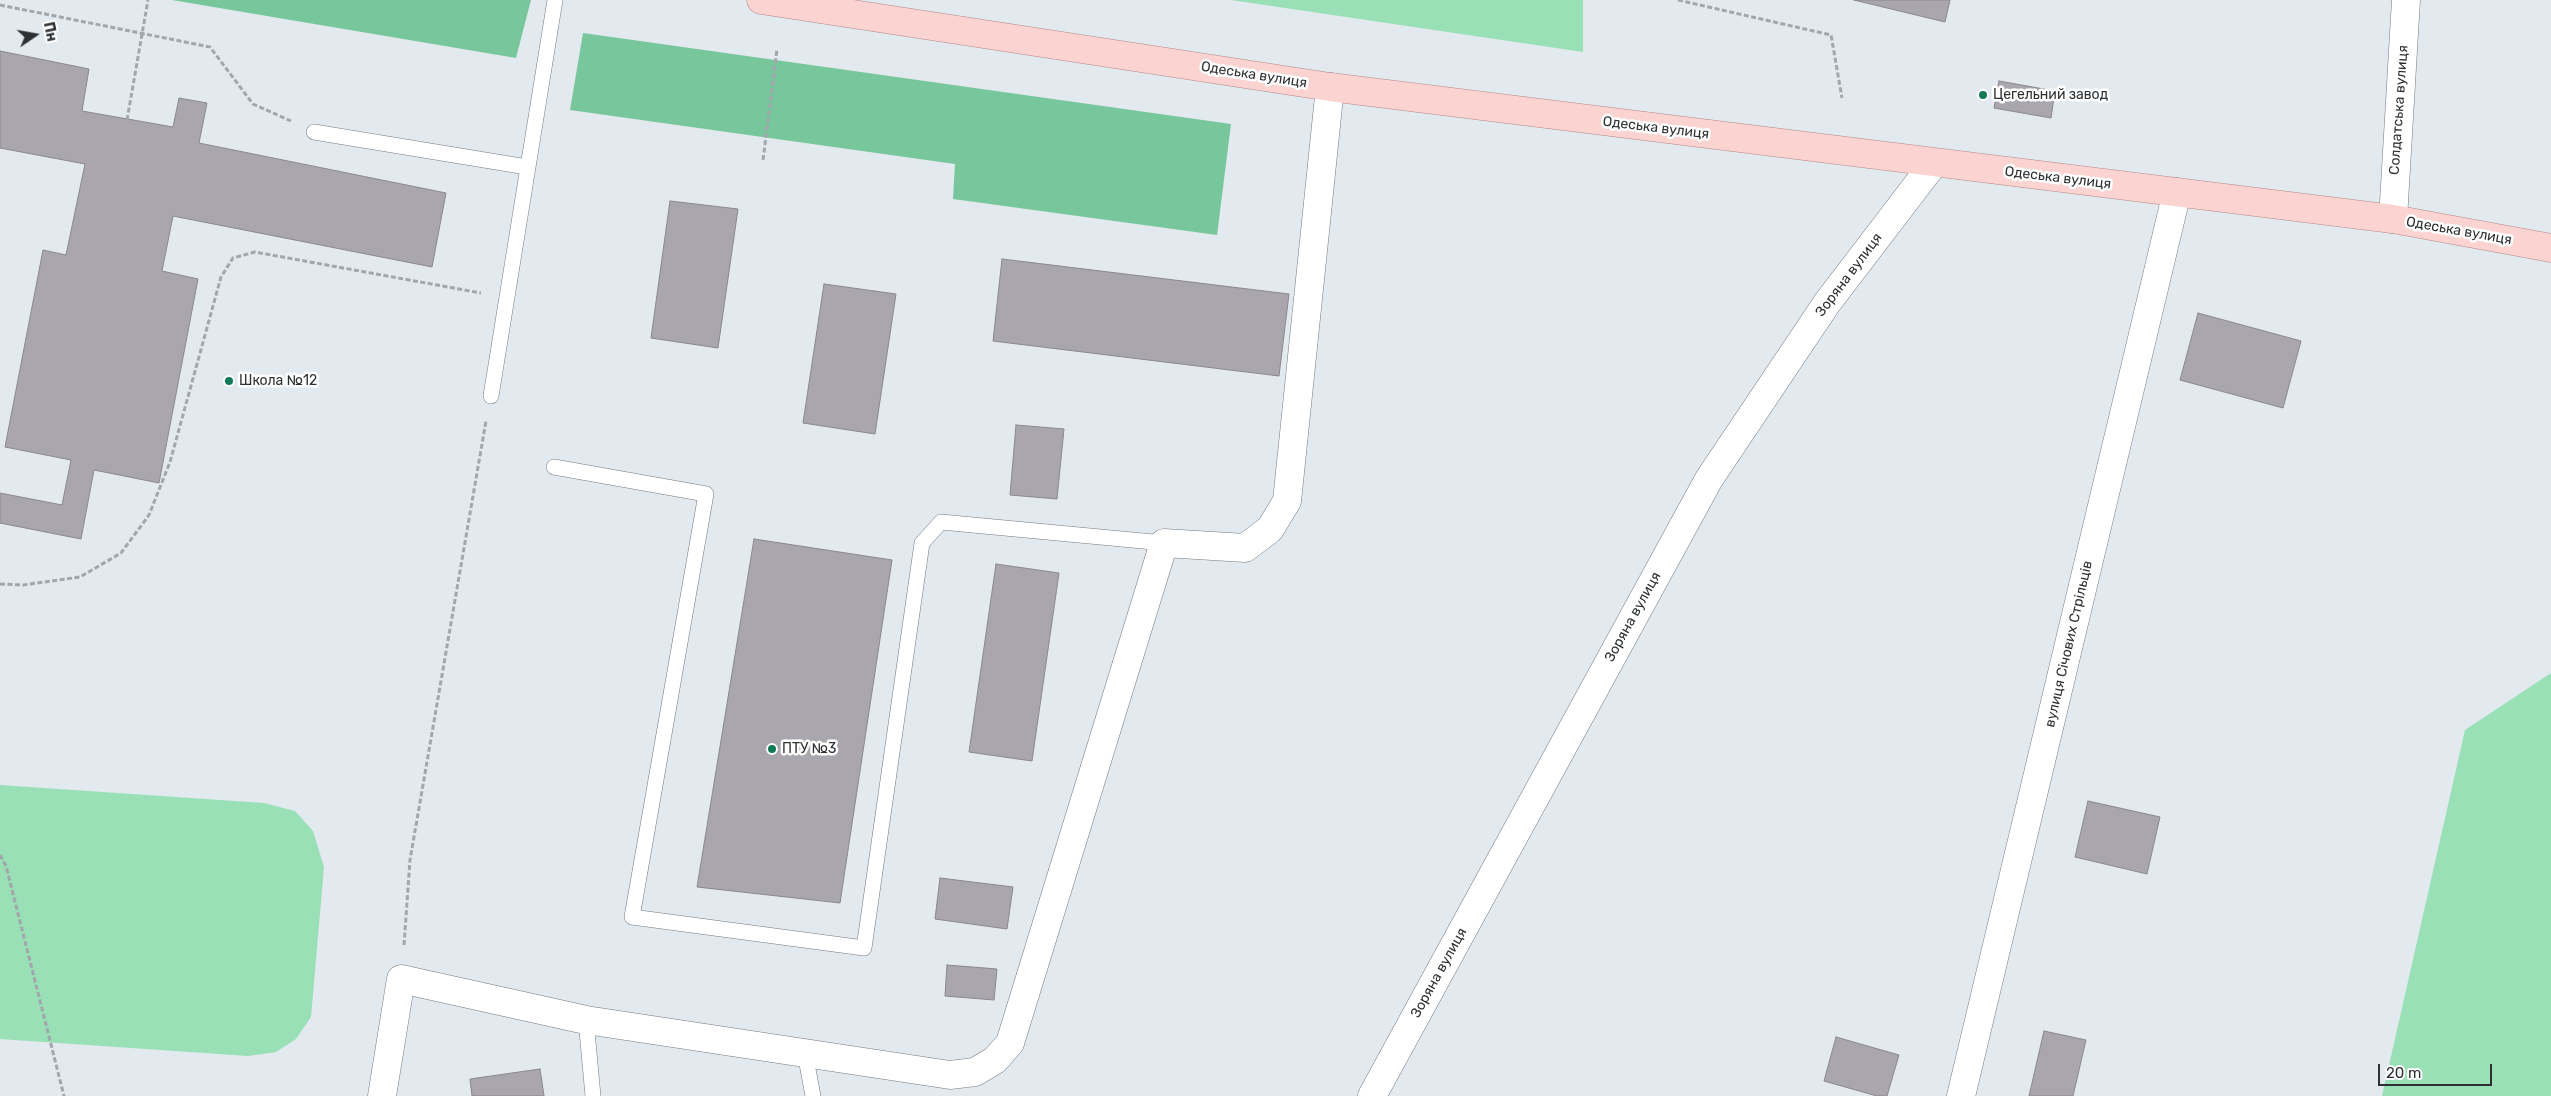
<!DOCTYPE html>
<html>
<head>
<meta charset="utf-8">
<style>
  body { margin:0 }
  #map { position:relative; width:2551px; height:1096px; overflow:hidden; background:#e2e9ef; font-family:Rubik,sans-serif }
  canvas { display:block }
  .north { position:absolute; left:10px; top:10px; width:50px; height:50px; -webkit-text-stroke:4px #fff; paint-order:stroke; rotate:78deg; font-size:14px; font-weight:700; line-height:20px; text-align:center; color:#2e3133 }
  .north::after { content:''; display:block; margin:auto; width:18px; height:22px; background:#2e3133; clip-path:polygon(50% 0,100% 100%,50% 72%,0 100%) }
  .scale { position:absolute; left:2378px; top:1064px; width:114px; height:22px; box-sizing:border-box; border:2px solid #2e3133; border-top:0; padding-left:6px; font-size:15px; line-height:18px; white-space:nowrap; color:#2e3133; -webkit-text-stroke:4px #fff; paint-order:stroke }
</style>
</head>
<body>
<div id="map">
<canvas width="2551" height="1096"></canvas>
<div class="north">Пн</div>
<div class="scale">20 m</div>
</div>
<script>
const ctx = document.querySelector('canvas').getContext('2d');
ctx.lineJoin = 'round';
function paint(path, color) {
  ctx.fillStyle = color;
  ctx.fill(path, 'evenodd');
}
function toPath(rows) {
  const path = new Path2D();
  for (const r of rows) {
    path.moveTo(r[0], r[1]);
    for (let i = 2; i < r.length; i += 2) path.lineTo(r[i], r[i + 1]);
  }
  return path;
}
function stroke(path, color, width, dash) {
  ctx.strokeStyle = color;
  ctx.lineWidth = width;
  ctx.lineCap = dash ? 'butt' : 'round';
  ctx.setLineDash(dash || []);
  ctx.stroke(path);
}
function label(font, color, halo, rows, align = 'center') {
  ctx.font = font + ' Rubik,sans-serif';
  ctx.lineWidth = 5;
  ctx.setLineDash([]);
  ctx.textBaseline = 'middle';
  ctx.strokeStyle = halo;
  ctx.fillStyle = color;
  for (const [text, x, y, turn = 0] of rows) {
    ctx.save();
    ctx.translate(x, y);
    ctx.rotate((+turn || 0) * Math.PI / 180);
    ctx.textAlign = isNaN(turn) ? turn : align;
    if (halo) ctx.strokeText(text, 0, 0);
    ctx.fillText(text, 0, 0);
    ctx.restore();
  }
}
const green = toPath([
  [1231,0,1583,0,1583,52],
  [2551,673,2551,1096,2382,1096,2465,730],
  [0,785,264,803,295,811,313,831,324,867,311,1017,296,1039,276,1052,248,1056,0,1039]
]);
const forest = toPath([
  [172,0,531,0,516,58],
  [583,33,1231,124,1217,235,953,199,955,164,570,110]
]);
const building = toPath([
  [1854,0,1950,0,1945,22,1854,0],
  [0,51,89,69,82,111,173,127,179,98,207,103,199,143,446,193,432,267,173,216,162,271,198,279,159,483,94,470,81,539,0,523,0,493,62,505,71,460,5,447,43,250,66,255,85,164,0,148,0,51],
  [1999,81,2055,91,2051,118,1994,108,1999,81],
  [670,201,738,209,718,348,651,338,670,201],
  [1002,259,1289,294,1279,376,993,341,1002,259],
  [824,284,896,294,875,434,803,423,824,284],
  [2198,313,2301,341,2283,408,2180,380,2198,313],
  [1016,425,1064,429,1057,499,1010,495,1016,425],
  [754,539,892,560,840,903,697,887,754,539],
  [996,564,1059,573,1032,761,969,752,996,564],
  [2088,801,2160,817,2147,874,2075,857,2088,801],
  [940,878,1013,887,1007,929,935,919,940,878],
  [947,965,997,969,994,1000,945,996,947,965],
  [2044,1031,2086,1040,2073,1096,2029,1096,2044,1031],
  [1836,1037,1899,1055,1887,1096,1877,1096,1824,1081,1836,1037],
  [540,1069,544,1096,472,1096,470,1079,540,1069]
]);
const path = toPath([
  [1678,0,1831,35,1842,98],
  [0,5,210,47,253,104,291,121],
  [127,120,148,0],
  [763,160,777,49],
  [0,584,23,585,80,577,121,553,149,515,170,462,221,277,233,258,255,252,481,293],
  [0,855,6,866,64,1096],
  [404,945,410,860,486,421]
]);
const service = toPath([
  [314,132,527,167],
  [491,396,555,0],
  [554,467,706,494,632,917,864,948,922,543,941,522,1164,543],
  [586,1020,593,1096],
  [805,1053,813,1096]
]);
const minor = toPath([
  [2393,219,2406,0],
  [382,1096,401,979,586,1020,950,1075,975,1072,995,1060,1010,1043,1164,543,1245,548,1270,529,1287,501,1330,87],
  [1372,1096,1709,479,1827,303,1934,163],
  [1961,1096,2177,192]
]);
const primary = toPath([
  [761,0,1330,87,2393,219,2551,248]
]);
const markers = [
  [1983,95,5,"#117b56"],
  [229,381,5,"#117b56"],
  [772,749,5,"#117b56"]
];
const streetNames = [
  ["Одеська вулиця",1254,75,9],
  ["Солдатська вулиця",2399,110,-86],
  ["Одеська вулиця",1656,128,7],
  ["Одеська вулиця",2058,178,7],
  ["Одеська вулиця",2459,231,10],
  ["Зоряна вулиця",1849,275,-53],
  ["Зоряна вулиця",1633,617,-61],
  ["вулиця Січових Стрільців",2069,644,-77],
  ["Зоряна вулиця",1439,973,-61]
];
const poiNames = [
  ["Цегельний завод",1993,95],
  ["Школа №12",239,381],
  ["ПТУ №3",782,749]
];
paint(green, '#99e0b7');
paint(forest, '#78c69b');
paint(building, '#aaa6ad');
stroke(building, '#8a878d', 1);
stroke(service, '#747a80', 16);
stroke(minor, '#747a80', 29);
stroke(primary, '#b28786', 29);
stroke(path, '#a1a7ab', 3, [5, 2.5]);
stroke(service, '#fff', 15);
stroke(minor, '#fff', 28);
stroke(primary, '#fbd3d1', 28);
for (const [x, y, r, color] of markers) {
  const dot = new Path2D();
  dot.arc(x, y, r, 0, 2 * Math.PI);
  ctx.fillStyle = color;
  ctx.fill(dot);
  stroke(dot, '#fff', 2);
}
label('14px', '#2e3133', '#fff', streetNames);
label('14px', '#2e3133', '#fff', poiNames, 'left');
</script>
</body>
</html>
